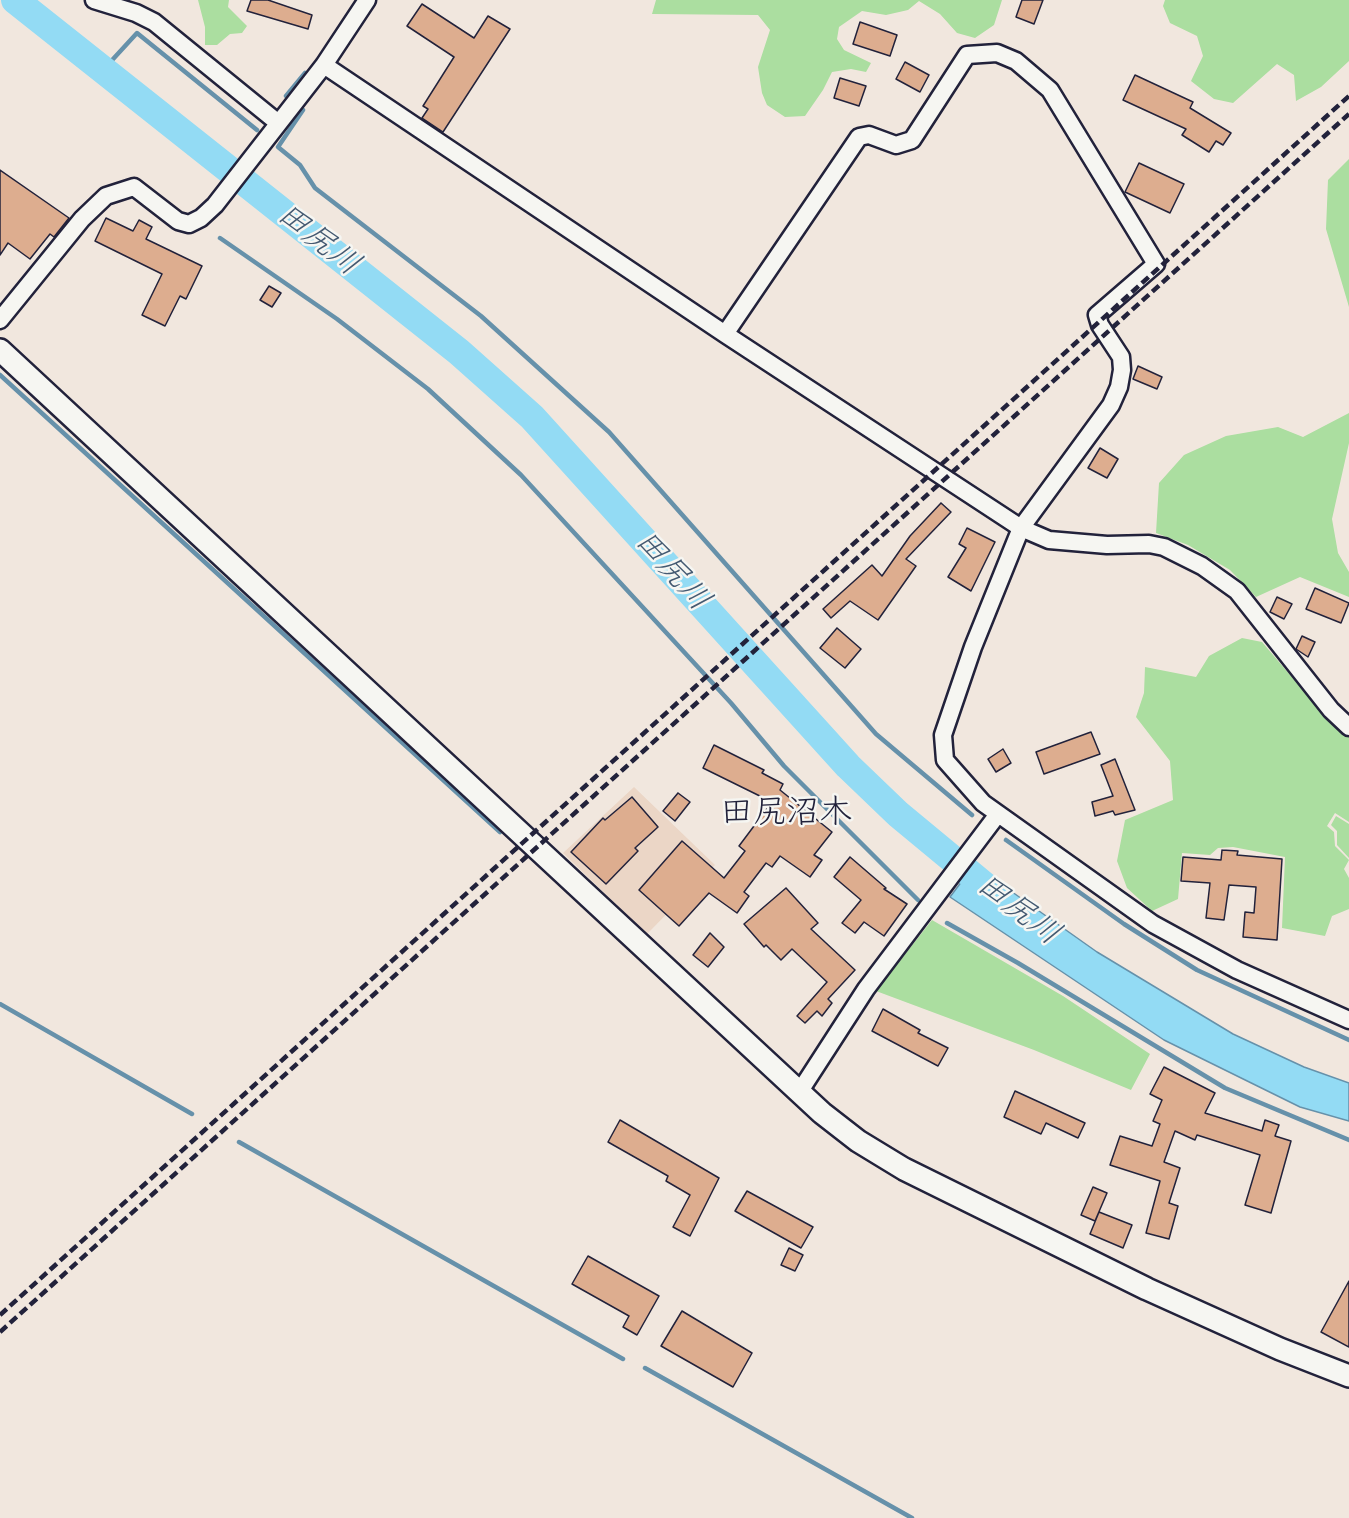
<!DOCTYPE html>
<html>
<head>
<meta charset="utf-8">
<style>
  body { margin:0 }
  canvas { display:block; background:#f1e7de }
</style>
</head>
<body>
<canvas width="1349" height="1518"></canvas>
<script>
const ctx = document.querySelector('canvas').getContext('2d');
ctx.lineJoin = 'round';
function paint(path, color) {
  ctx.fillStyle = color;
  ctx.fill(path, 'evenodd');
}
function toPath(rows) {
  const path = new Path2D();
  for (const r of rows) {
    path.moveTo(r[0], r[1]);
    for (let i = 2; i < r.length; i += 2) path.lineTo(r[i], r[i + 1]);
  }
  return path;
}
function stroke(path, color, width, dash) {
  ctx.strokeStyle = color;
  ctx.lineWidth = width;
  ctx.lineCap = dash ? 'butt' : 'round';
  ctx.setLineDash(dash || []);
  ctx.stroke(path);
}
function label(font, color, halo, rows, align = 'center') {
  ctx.font = font + ' Caveat,"Klee One",sans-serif';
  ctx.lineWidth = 5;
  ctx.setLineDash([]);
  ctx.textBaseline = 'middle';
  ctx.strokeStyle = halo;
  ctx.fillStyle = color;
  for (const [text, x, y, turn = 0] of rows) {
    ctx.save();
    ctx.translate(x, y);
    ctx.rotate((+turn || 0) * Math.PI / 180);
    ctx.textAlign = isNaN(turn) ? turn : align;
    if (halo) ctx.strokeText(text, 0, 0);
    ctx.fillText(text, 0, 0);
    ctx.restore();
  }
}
const built = toPath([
  [634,787,715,865,647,934,563,853]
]);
const green = toPath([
  [198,0,229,0,228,7,247,26,242,33,230,34,217,45,205,45,205,27],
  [656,0,1002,0,994,25,975,38,957,33,940,14,919,1,908,10,886,15,862,11,839,27,837,39,844,50,871,63,866,72,851,69,832,72,823,90,805,116,785,117,767,105,762,93,758,67,770,30,758,15,652,14],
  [1165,0,1349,0,1349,61,1321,87,1296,101,1294,75,1277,64,1233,103,1214,99,1191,81,1203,56,1197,36,1170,23,1163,6],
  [1349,159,1349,307,1326,229,1328,180],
  [1349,413,1349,443,1332,519,1338,553,1349,572,1349,597,1300,577,1256,597,1230,570,1188,545,1156,533,1159,483,1184,455,1226,436,1278,427,1303,437],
  [1242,638,1262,642,1330,722,1349,733,1349,822,1335,813,1327,826,1334,832,1335,846,1349,860,1344,869,1349,878,1349,909,1332,916,1325,936,1282,928,1285,857,1233,847,1218,848,1210,855,1182,853,1178,899,1152,911,1127,888,1117,861,1125,820,1173,800,1170,761,1136,717,1144,693,1145,667,1196,677,1209,656],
  [1336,816,1349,824,1349,858,1337,845,1337,831,1331,825],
  [932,920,1063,996,1150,1054,1131,1090,1034,1050,876,991]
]);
const water = toPath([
  [974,865,1097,952,1233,1034,1304,1067,1349,1083,1349,1121,1300,1107,1164,1040,950,897,974,865]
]);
const stream = toPath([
  [103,70,137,33,257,130],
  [286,96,305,73],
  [298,107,303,110,278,147,300,165,315,188,481,316,609,432,876,734,972,815],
  [220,238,337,319,428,389,521,475,731,703,784,766,918,900],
  [0,375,500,832],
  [1006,840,1124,924,1197,970,1349,1040],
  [947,923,1018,963,1225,1088,1349,1140],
  [0,1004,192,1114],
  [239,1142,623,1359],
  [645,1368,912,1518]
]);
const river = toPath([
  [15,0,459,352,532,417,848,766,898,814,997,896]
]);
const building = toPath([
  [251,0,268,0,312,15,308,29,247,11,251,0],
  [1022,0,1043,0,1034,24,1016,17,1022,0],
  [422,4,474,38,488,16,510,29,443,132,422,118,428,109,423,106,454,57,407,26,422,4],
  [860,22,897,35,890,56,853,44,860,22],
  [905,62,929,75,920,92,896,79,905,62],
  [1135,75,1193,102,1190,108,1231,133,1223,145,1216,141,1209,152,1182,135,1186,129,1123,100,1135,75],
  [840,78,866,86,859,106,834,98,840,78],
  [1139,163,1184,184,1170,213,1125,192,1139,163],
  [0,170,69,218,54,237,50,234,30,259,8,243,0,255,0,170],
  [106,218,133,231,139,220,152,227,146,239,202,266,186,299,180,296,165,326,142,315,162,274,95,241,106,218],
  [269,286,281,293,272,307,260,300,269,286],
  [1138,366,1162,377,1157,389,1133,379,1138,366],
  [1100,448,1118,459,1107,478,1088,468,1100,448],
  [941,503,951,512,906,559,916,566,878,620,850,601,831,618,823,609,872,565,882,576,910,536,941,503],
  [967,528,995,542,971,591,948,577,966,548,959,544,967,528],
  [1315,588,1349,603,1341,623,1306,609,1315,588],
  [1277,597,1292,604,1284,619,1270,612,1277,597],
  [837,628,861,649,845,668,820,648,837,628],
  [1302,636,1315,642,1308,657,1296,649,1302,636],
  [1091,732,1100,754,1044,774,1036,752,1091,732],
  [714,745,764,770,762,773,783,784,780,790,832,832,814,855,822,860,810,877,780,856,772,867,766,863,744,892,749,896,737,913,709,893,679,926,639,890,682,841,724,878,745,851,739,846,772,802,703,768,714,745],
  [1003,749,1011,763,996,772,988,759,1003,749],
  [1115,759,1135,810,1115,815,1113,811,1095,816,1092,802,1113,796,1101,765,1115,759],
  [678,793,690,802,675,821,663,811,678,793],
  [632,797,658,827,635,848,638,851,606,884,571,852,603,818,605,820,632,797],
  [1222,850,1238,851,1237,855,1282,859,1277,940,1243,937,1245,912,1254,913,1256,887,1229,885,1224,920,1206,918,1210,883,1181,881,1183,857,1221,860,1222,850],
  [850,857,886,888,884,889,907,904,884,936,864,922,855,933,842,923,861,900,834,877,850,857],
  [786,888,818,923,811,929,855,970,828,999,832,1003,822,1016,817,1011,805,1023,797,1016,827,982,792,949,781,960,766,945,764,947,744,924,786,888],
  [710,933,724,947,708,967,693,955,710,933],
  [883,1009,920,1030,918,1033,948,1048,938,1066,872,1031,883,1009],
  [1164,1067,1215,1093,1205,1113,1262,1131,1265,1120,1279,1125,1275,1136,1291,1141,1271,1213,1245,1205,1260,1155,1197,1135,1195,1140,1175,1131,1164,1162,1180,1168,1169,1203,1178,1206,1169,1239,1146,1233,1160,1181,1110,1165,1120,1136,1152,1146,1160,1124,1153,1121,1162,1100,1150,1094,1164,1067],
  [1015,1091,1085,1123,1078,1138,1046,1123,1041,1134,1004,1117,1015,1091],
  [620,1120,719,1178,690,1236,673,1227,690,1195,666,1181,668,1176,608,1142,620,1120],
  [1093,1187,1107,1193,1095,1221,1081,1215,1093,1187],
  [747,1191,813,1227,801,1248,735,1211,747,1191],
  [1099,1212,1132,1225,1123,1248,1090,1234,1099,1212],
  [789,1248,803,1255,795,1271,781,1265,789,1248],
  [588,1256,659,1296,637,1335,623,1327,629,1316,572,1284,588,1256],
  [1349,1281,1349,1347,1321,1332,1349,1281],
  [682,1311,752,1353,733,1387,661,1346,682,1311]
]);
const minor = toPath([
  [94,0,136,13,154,22,277,122],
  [324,65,725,334,1021,528,1049,540,1107,545,1149,544,1164,547,1202,566,1237,591,1331,710,1349,727],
  [0,320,82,219,106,196,134,187,178,221,189,224,201,218,215,205,324,65,367,0],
  [725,334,859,137,869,135,896,145,912,140,967,55,997,53,1016,61,1050,90,1156,264,1097,315,1100,325,1121,357,1122,370,1119,387,1111,405,1021,528,973,647,943,735,945,760,983,803,1153,924,1237,970,1349,1020],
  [800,1091,866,989,998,814]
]);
const tertiary = toPath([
  [0,350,822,1113,858,1141,904,1169,1147,1289,1280,1349,1349,1376]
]);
const rail = toPath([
  [0,1315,1349,96],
  [0,1332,1349,114]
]);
const waterNames = [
  ["田尻川",318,240,38],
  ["田尻川",672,571,48],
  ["田尻川",1018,910,37]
];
const quarterNames = [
  ["田尻沼木",786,813]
];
paint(built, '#ebd6c6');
paint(green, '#abdea0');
paint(water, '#93dbf4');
stroke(water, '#6691aa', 1.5);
stroke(stream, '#6691aa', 4.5);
stroke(river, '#93dbf4', 28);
paint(building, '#ddad8f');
stroke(building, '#22223b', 1.5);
stroke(minor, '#22223b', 21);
stroke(tertiary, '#22223b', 26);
stroke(minor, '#f6f6f2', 16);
stroke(tertiary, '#f6f6f2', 21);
stroke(rail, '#22223b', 4.5, [9, 4.5]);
label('italic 32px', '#445a72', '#f6f6f2', waterNames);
label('33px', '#22223b', '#f6f6f2', quarterNames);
</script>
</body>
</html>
